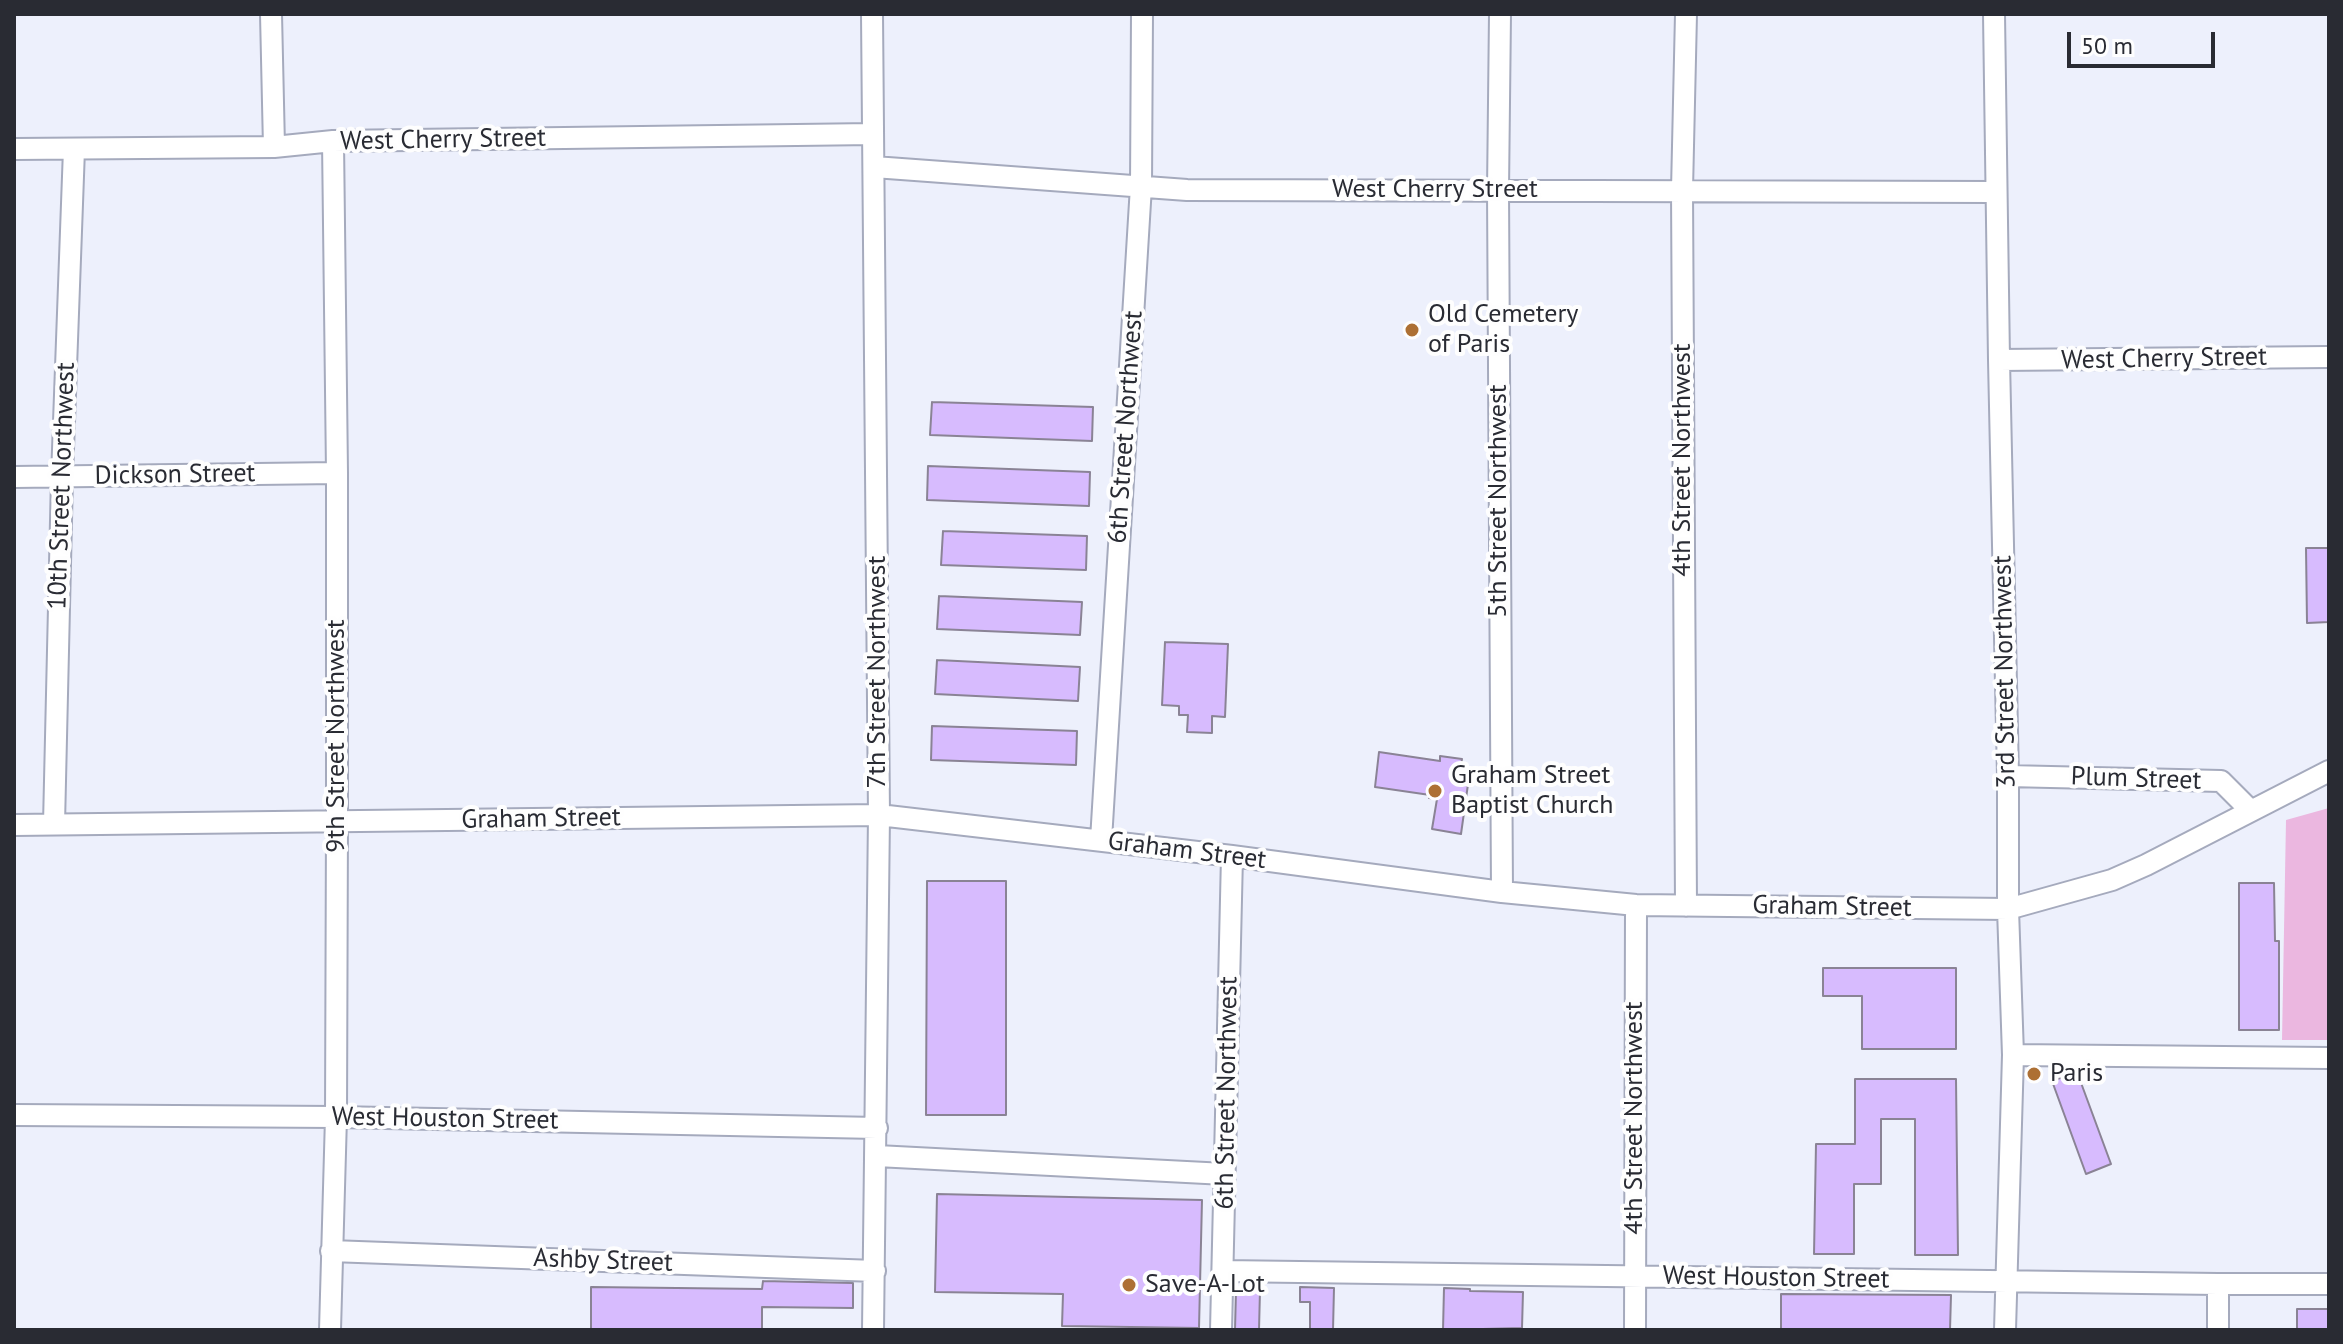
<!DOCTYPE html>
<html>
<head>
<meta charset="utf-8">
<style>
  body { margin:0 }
  #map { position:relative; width:2343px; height:1344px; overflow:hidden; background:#edf0fc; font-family:"PT Sans",sans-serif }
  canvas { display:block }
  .frame { position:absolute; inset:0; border:16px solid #292b33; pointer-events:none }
  .scale { position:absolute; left:2067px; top:32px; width:148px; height:36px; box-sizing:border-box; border:4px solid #292b33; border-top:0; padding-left:10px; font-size:24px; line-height:28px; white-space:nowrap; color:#292b33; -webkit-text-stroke:6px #fefefe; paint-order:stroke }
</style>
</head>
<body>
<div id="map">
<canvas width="2343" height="1344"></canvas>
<div class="frame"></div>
<div class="scale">50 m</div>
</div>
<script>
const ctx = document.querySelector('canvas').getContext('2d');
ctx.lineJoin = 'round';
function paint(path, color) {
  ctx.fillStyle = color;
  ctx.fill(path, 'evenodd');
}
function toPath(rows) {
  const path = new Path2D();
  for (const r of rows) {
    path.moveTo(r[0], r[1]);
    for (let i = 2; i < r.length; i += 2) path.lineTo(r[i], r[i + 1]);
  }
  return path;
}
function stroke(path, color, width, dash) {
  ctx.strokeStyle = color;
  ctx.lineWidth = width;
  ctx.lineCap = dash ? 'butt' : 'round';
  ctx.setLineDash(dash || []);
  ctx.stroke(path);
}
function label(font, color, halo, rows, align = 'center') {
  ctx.font = font + ' "PT Sans",sans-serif';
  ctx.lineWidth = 8;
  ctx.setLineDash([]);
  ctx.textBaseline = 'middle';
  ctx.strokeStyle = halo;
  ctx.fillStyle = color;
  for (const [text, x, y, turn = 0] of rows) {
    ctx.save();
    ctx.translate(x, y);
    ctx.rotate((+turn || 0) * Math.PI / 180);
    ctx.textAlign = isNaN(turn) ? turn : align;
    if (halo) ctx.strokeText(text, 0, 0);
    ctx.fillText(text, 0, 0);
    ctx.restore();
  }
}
const green = toPath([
  [2329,808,2329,1040,2282,1040,2286,820]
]);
const building = toPath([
  [932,402,1093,407,1092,441,930,435,932,402],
  [928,466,1090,472,1089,506,927,500,928,466],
  [943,531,1087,536,1086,570,941,565,943,531],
  [2306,548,2329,548,2329,622,2307,623,2306,548],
  [939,596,1082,602,1080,635,937,629,939,596],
  [1165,642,1228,644,1225,717,1212,716,1212,733,1187,732,1188,715,1179,715,1179,706,1162,705,1165,642],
  [937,660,1080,667,1078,701,935,694,937,660],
  [932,726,1077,731,1076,765,931,760,932,726],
  [1379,752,1440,761,1440,756,1462,759,1460,769,1470,770,1461,834,1432,829,1437,799,1429,798,1430,795,1375,787,1379,752],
  [927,881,1006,881,1006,1115,926,1115,927,881],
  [2239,883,2274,883,2275,941,2279,941,2279,1030,2239,1030,2239,883],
  [1823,968,1956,968,1956,1049,1862,1049,1862,996,1823,996,1823,968],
  [2077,1072,2111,1164,2086,1174,2052,1081,2077,1072],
  [1855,1079,1956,1079,1958,1255,1915,1255,1915,1119,1881,1119,1881,1184,1854,1184,1854,1254,1814,1254,1816,1144,1855,1144,1855,1079],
  [937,1194,1202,1200,1199,1328,1062,1326,1063,1294,935,1292,937,1194],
  [763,1281,853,1283,853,1308,762,1307,762,1330,591,1330,591,1287,762,1289,763,1281],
  [1300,1287,1334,1288,1333,1330,1310,1330,1310,1302,1300,1302,1300,1287],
  [1444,1288,1470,1289,1470,1291,1523,1292,1522,1328,1443,1330,1444,1288],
  [1236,1290,1260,1290,1259,1330,1235,1330,1236,1290],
  [1781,1294,1951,1295,1950,1330,1781,1330,1781,1294],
  [2297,1309,2329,1309,2329,1330,2297,1330,2297,1309]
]);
const minor = toPath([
  [271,14,274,147],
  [872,14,879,815,873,1330],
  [1500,14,1498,190,1502,892],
  [1994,14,1999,360,2008,776,2008,909,2013,1055,2005,1330],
  [14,149,274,147,333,141,873,134],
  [874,167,1187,190,1996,192],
  [1999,360,2329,357],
  [14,477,337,473],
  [2008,776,2221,781,2251,811],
  [54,824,62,477,74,149],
  [14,825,879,815,1232,856,1502,892,1636,905,2008,909,2112,880,2146,865,2329,771],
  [1101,840,1141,186,1142,14],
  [1686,906,1682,190,1686,14],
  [2013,1055,2329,1058],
  [14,1115,336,1117,877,1128],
  [877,1156,1225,1174],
  [331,1251,875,1271],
  [1223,1271,2218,1284,2329,1284],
  [2218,1284,2218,1330],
  [330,1330,336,1117,337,821,337,473,333,141],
  [1221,1330,1232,856],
  [1635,1330,1636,905]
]);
const markers = [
  [1412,330,8,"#ad7034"],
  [1435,791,8,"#ad7034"],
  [2034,1074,8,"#ad7034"],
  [1129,1285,8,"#ad7034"]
];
const streetNames = [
  ["West Cherry Street",443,140,-1],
  ["West Cherry Street",1435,190],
  ["West Cherry Street",2164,359,-1],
  ["6th Street Northwest",1126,427,-86],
  ["4th Street Northwest",1683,460,-90],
  ["Dickson Street",175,475,-1],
  ["10th Street Northwest",62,486,-88],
  ["5th Street Northwest",1499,501,-90],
  ["7th Street Northwest",878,672,-90],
  ["3rd Street Northwest",2005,672,-91],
  ["9th Street Northwest",337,736,-90],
  ["Plum Street",2136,779,2],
  ["Graham Street",541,819,-1],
  ["Graham Street",1187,851,7],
  ["Graham Street",1832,907,1],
  ["6th Street Northwest",1227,1093,-89],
  ["4th Street Northwest",1635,1118,-90],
  ["West Houston Street",445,1119,1],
  ["Ashby Street",603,1261,2],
  ["West Houston Street",1776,1278,1]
];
const poiNames = [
  ["Old Cemetery",1428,315],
  ["of Paris",1428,345],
  ["Graham Street",1451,776],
  ["Baptist Church",1451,806],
  ["Paris",2050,1074],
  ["Save-A-Lot",1145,1285]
];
paint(green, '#ebb7e0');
paint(building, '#d7bbfe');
stroke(building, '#8a8395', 2);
stroke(minor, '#a5aabd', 24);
stroke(minor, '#fff', 20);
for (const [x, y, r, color] of markers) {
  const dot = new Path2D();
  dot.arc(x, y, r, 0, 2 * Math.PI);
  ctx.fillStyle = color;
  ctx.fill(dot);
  stroke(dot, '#fefefe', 3);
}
label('26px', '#292b33', '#fefefe', streetNames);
label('26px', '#292b33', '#fefefe', poiNames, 'left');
</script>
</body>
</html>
